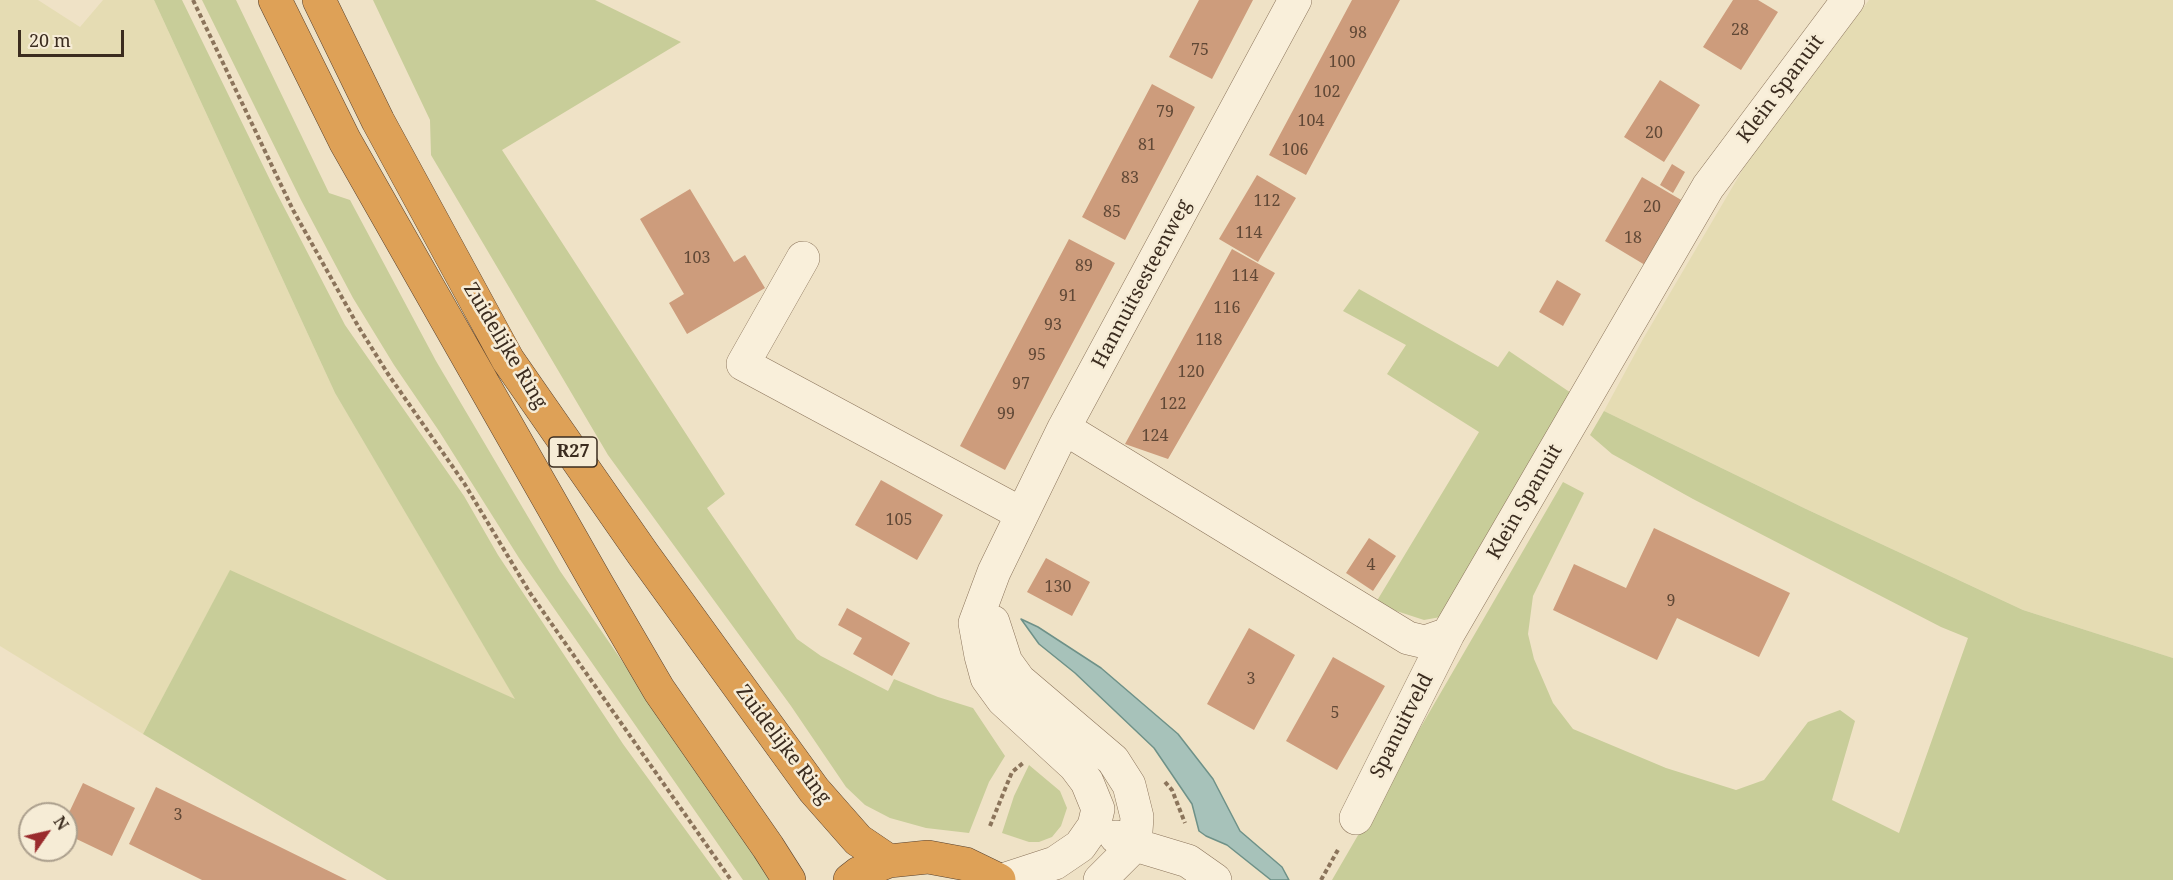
<!DOCTYPE html>
<html>
<head>
<meta charset="utf-8">
<style>
  body { margin:0 }
  #map { position:relative; width:2173px; height:880px; overflow:hidden; background:#efe2c6; font-family:"Noto Serif",serif }
  canvas { display:block }
  .north { position:absolute; left:18px; top:802px; width:60px; height:60px; box-sizing:border-box; background:#f6ecd6; border:2px solid #ab9f8d; border-radius:50%; rotate:56deg; font-size:16px; font-weight:700; line-height:24px; text-align:center; color:#3b2c1f }
  .north::after { content:''; display:block; margin:auto; width:21px; height:27px; background:#9a2b2d; clip-path:polygon(50% 0,100% 100%,50% 72%,0 100%) }
  .scale { position:absolute; left:18px; top:30px; width:106px; height:27px; box-sizing:border-box; border:3px solid #3b2c1f; border-top:0; padding-left:8px; font-size:18px; line-height:21px; white-space:nowrap; color:#3b2c1f; -webkit-text-stroke:4px #f6ecd6; paint-order:stroke }
</style>
</head>
<body>
<div id="map">
<canvas width="2173" height="880"></canvas>
<div class="north">N</div>
<div class="scale">20 m</div>
</div>
<script>
const ctx = document.querySelector('canvas').getContext('2d');
ctx.lineJoin = 'round';
function paint(path, color) {
  ctx.fillStyle = color;
  ctx.fill(path, 'evenodd');
}
function toPath(rows) {
  const path = new Path2D();
  for (const r of rows) {
    path.moveTo(r[0], r[1]);
    for (let i = 2; i < r.length; i += 2) path.lineTo(r[i], r[i + 1]);
  }
  return path;
}
function stroke(path, color, width, dash) {
  ctx.strokeStyle = color;
  ctx.lineWidth = width;
  ctx.lineCap = dash ? 'butt' : 'round';
  ctx.setLineDash(dash || []);
  ctx.stroke(path);
}
function label(font, color, halo, rows, align = 'center') {
  ctx.font = font + ' "Noto Serif",serif';
  ctx.lineWidth = 5;
  ctx.setLineDash([]);
  ctx.textBaseline = 'middle';
  ctx.strokeStyle = halo;
  ctx.fillStyle = color;
  for (const [text, x, y, turn = 0] of rows) {
    ctx.save();
    ctx.translate(x, y);
    ctx.rotate((+turn || 0) * Math.PI / 180);
    ctx.textAlign = isNaN(turn) ? turn : align;
    if (halo) ctx.strokeText(text, 0, 0);
    ctx.fillText(text, 0, 0);
    ctx.restore();
  }
}
const farmland = toPath([
  [0,0,38,0,80,27,103,0,154,0,335,393,516,700,230,571,143,734,0,646],
  [1869,0,2173,0,2173,658,2023,610,1806,509,1604,411,1643,339,1746,164]
]);
const green = toPath([
  [154,0,182,0,273,186,345,325,464,496,498,555,623,744,722,880,387,880,143,734,230,570,515,699,335,393],
  [202,0,236,0,329,193,350,200,436,361,560,571,773,880,743,880,519,558,439,431,394,365,353,298,301,200],
  [373,0,595,0,681,42,502,150,725,494,707,508,797,639,821,656,888,691,894,679,938,697,973,708,1005,756,989,782,969,833,926,828,890,818,865,805,846,787,791,706,608,455,431,155,430,120],
  [1359,289,1498,367,1509,351,1577,397,1446,616,1424,620,1375,604,1479,432,1387,374,1406,345,1343,311],
  [1604,411,1806,509,2023,610,2173,658,2173,880,1332,880,1563,482,1584,493,1533,596,1528,634,1534,659,1553,703,1573,729,1666,768,1736,790,1764,780,1808,722,1840,710,1855,721,1832,800,1899,833,1968,638,1941,627,1693,499,1612,454,1590,435],
  [1029,765,1060,791,1067,808,1061,826,1052,837,1039,842,1029,842,1002,833,1014,796]
]);
const water = toPath([
  [1021,619,1038,627,1101,668,1178,734,1213,779,1240,831,1282,867,1289,880,1271,880,1227,845,1206,836,1199,831,1192,804,1154,748,1075,673,1039,644,1021,619]
]);
const building = toPath([
  [1199,0,1253,0,1212,79,1169,57],
  [1352,0,1400,0,1306,175,1269,155],
  [1733,0,1758,0,1778,12,1741,70,1703,47],
  [1660,80,1700,105,1664,162,1624,137],
  [1152,84,1195,107,1125,240,1082,217],
  [1672,164,1685,172,1673,193,1660,185],
  [1257,175,1296,198,1258,262,1219,239],
  [1642,177,1683,201,1645,265,1605,241],
  [690,189,734,262,745,255,765,288,687,334,669,303,684,294,640,219],
  [1069,239,1115,263,1005,470,960,446],
  [1232,249,1275,273,1168,459,1125,444],
  [1557,280,1581,294,1563,326,1539,312],
  [881,480,943,515,917,560,855,525],
  [1654,528,1790,593,1759,657,1677,618,1657,660,1553,610,1574,564,1626,588],
  [1369,538,1396,556,1373,591,1346,573],
  [1046,558,1090,582,1072,616,1027,592],
  [847,608,910,643,892,676,853,654,862,638,838,625],
  [1249,628,1295,655,1254,730,1207,704],
  [1333,657,1385,686,1337,770,1286,741],
  [83,783,135,808,112,856,66,834,66,819],
  [156,787,272,843,347,880,202,880,129,844]
]);
const path = toPath([
  [193,0,293,210,358,326,388,374,464,483,530,593,731,880],
  [1165,782,1172,790,1185,823],
  [990,826,1012,772,1023,763],
  [1321,880,1339,848]
]);
const minor = toPath([
  [803,258,743,364,1022,514],
  [1064,428,1408,638,1425,642,1448,634,1708,187,1848,0],
  [993,622,1006,662,1019,680,1113,760,1129,785,1137,817,1135,845,1100,880],
  [1356,818,1448,634],
  [1116,837,1135,845,1188,861,1215,880],
  [1003,880,1055,863,1080,846,1094,826,1098,809,1087,782,1075,766,1003,700,987,678,981,656,975,623,994,572,1064,428,1295,0]
]);
const highway = toPath([
  [275,0,345,141,597,584,659,690,768,847,789,880],
  [319,0,378,121,508,360,643,554,814,790,858,840,889,861],
  [850,880,859,873,889,861,928,857,966,864,999,880]
]);
const numberNames = [
  ["28",1740,30],
  ["98",1358,33],
  ["75",1200,50],
  ["100",1342,62],
  ["102",1327,92],
  ["79",1165,112],
  ["104",1311,121],
  ["20",1654,133],
  ["81",1147,145],
  ["106",1295,150],
  ["83",1130,178],
  ["112",1267,201],
  ["20",1652,207],
  ["85",1112,212],
  ["114",1249,233],
  ["18",1633,238],
  ["103",697,258],
  ["89",1084,266],
  ["114",1245,276],
  ["91",1068,296],
  ["116",1227,308],
  ["93",1053,325],
  ["118",1209,340],
  ["95",1037,355],
  ["120",1191,372],
  ["97",1021,384],
  ["122",1173,404],
  ["99",1006,414],
  ["124",1155,436],
  ["105",899,520],
  ["4",1371,565],
  ["130",1058,587],
  ["9",1671,601],
  ["3",1251,679],
  ["5",1335,713],
  ["3",178,815]
];
const shields = [
  [573,452,48]
];
const shieldNames = [
  ["R27",573,452]
];
const streetNames = [
  ["Klein Spanuit",1781,89,-53],
  ["Hannuitsesteenweg",1142,284,-62],
  ["Zuidelijke Ring",505,346,59],
  ["Klein Spanuit",1525,502,-60],
  ["Spanuitveld",1402,726,-63],
  ["Zuidelijke Ring",783,745,53]
];
paint(farmland, '#e5dcb3');
paint(green, '#c8cd99');
paint(water, '#a7c2ba');
stroke(water, '#6e9188', 1.5);
paint(building, '#cd9c7c');
stroke(minor, '#8b745b', 34);
stroke(highway, '#58422f', 34);
stroke(path, '#8b745b', 4, [4.5, 3]);
stroke(minor, '#f9efda', 33);
stroke(highway, '#dea157', 33);
label('16px', '#604836', null, numberNames);
for (const [x, y, w] of shields) {
  const box = new Path2D();
  box.roundRect(x - w / 2, y - 15, w, 30, 4.5);
  ctx.fillStyle = '#f6ecd6';
  ctx.fill(box);
  stroke(box, '#3b2c1f', 1.5);
}
label('bold 18px', '#3b2c1f', null, shieldNames);
label('20px', '#3b2c1f', '#f6ecd6', streetNames);
</script>
</body>
</html>
